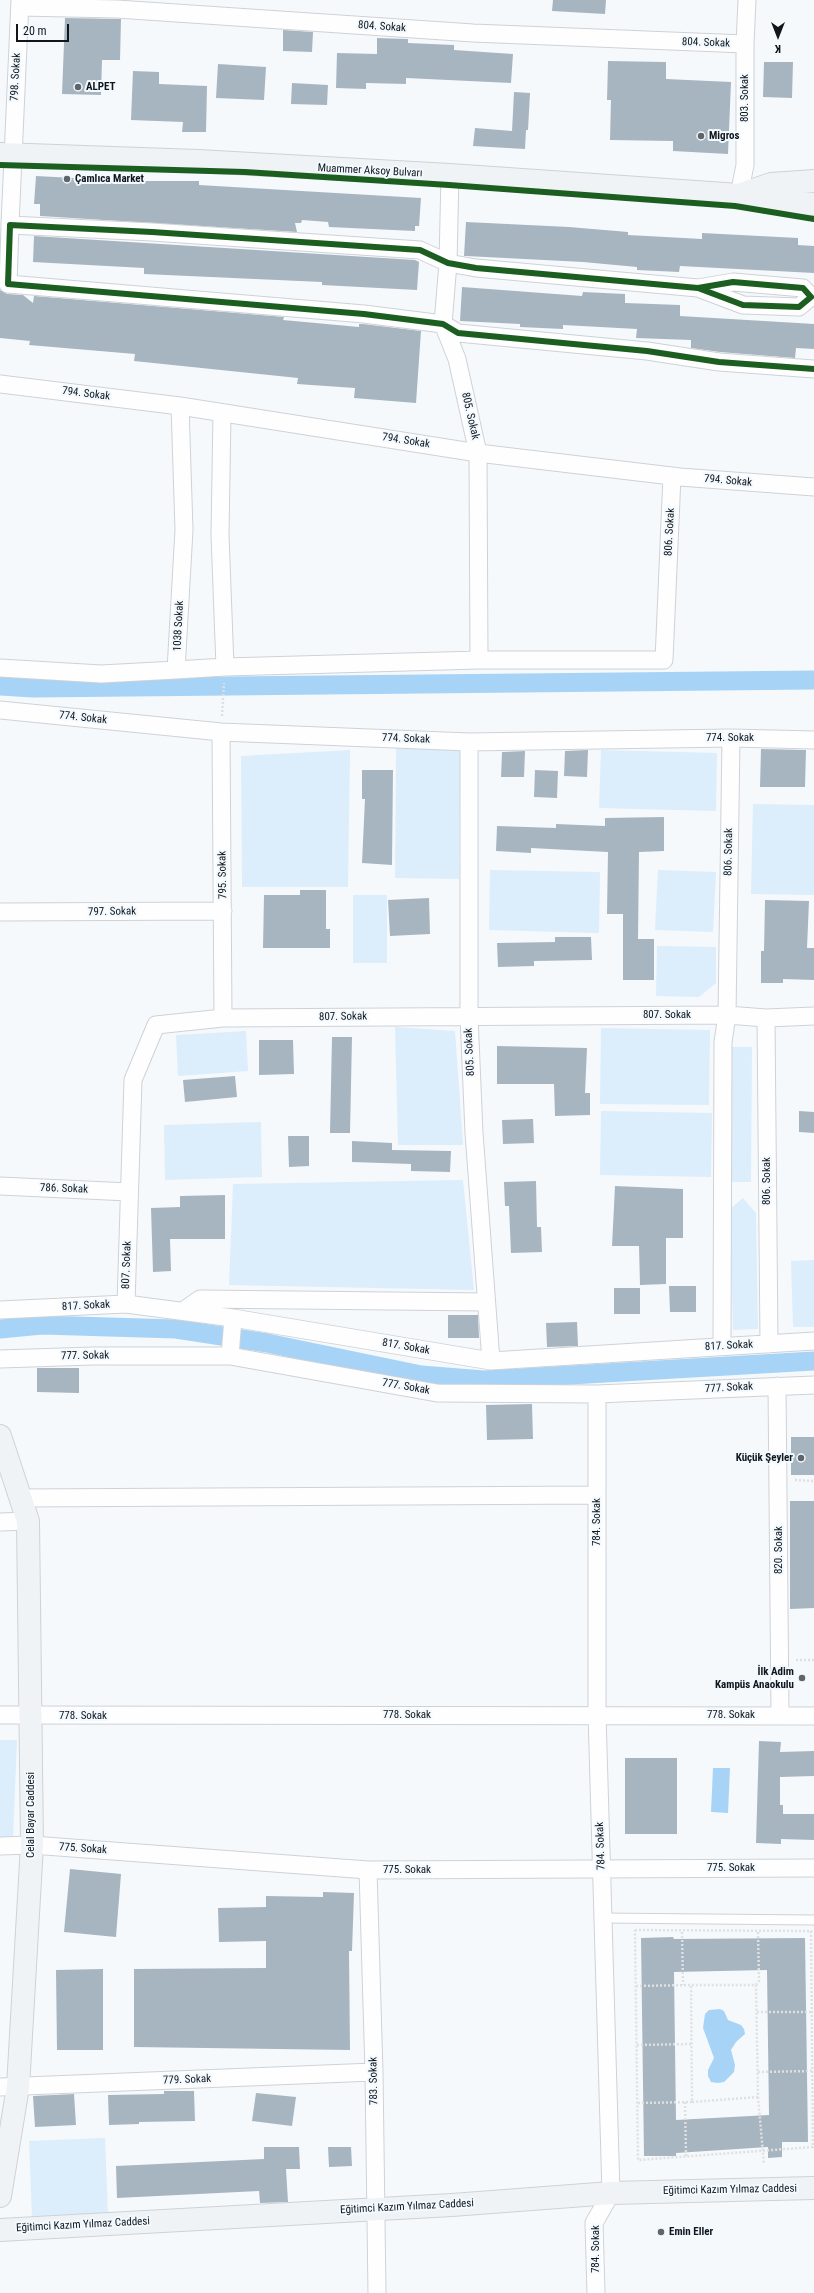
<!DOCTYPE html>
<html>
<head>
<meta charset="utf-8">
<style>
  body { margin:0 }
  #map { position:relative; width:814px; height:2293px; overflow:hidden; background:#f5f9fc; font-family:"Roboto Condensed",sans-serif }
  canvas { display:block }
  .north { position:absolute; left:758px; top:16px; width:40px; height:40px; -webkit-text-stroke:3px #f2f9ff; paint-order:stroke; rotate:180deg; font-size:11px; font-weight:700; line-height:16px; text-align:center; color:#10161b }
  .north::after { content:''; display:block; margin:auto; width:14px; height:18px; background:#10161b; clip-path:polygon(50% 0,100% 100%,50% 72%,0 100%) }
  .scale { position:absolute; left:16px; top:24px; width:53px; height:18px; box-sizing:border-box; border:2px solid #10161b; border-top:0; padding-left:5px; font-size:12px; line-height:14px; white-space:nowrap; color:#10161b; -webkit-text-stroke:3px #f2f9ff; paint-order:stroke }
</style>
</head>
<body>
<div id="map">
<canvas width="814" height="2293"></canvas>
<div class="north">K</div>
<div class="scale">20 m</div>
</div>
<script>
const ctx = document.querySelector('canvas').getContext('2d');
ctx.lineJoin = 'round';
function paint(path, color) {
  ctx.fillStyle = color;
  ctx.fill(path, 'evenodd');
}
function toPath(rows) {
  const path = new Path2D();
  for (const r of rows) {
    path.moveTo(r[0], r[1]);
    for (let i = 2; i < r.length; i += 2) path.lineTo(r[i], r[i + 1]);
  }
  return path;
}
function stroke(path, color, width, dash) {
  ctx.strokeStyle = color;
  ctx.lineWidth = width;
  ctx.lineCap = dash ? 'butt' : 'round';
  ctx.setLineDash(dash || []);
  ctx.stroke(path);
}
function label(font, color, halo, rows, align = 'center') {
  ctx.font = font + ' "Roboto Condensed",sans-serif';
  ctx.lineWidth = 4;
  ctx.setLineDash([]);
  ctx.textBaseline = 'middle';
  ctx.strokeStyle = halo;
  ctx.fillStyle = color;
  for (const [text, x, y, turn = 0] of rows) {
    ctx.save();
    ctx.translate(x, y);
    ctx.rotate((+turn || 0) * Math.PI / 180);
    ctx.textAlign = isNaN(turn) ? turn : align;
    if (halo) ctx.strokeText(text, 0, 0);
    ctx.fillText(text, 0, 0);
    ctx.restore();
  }
}
const green = toPath([
  [396,748,460,749,459,879,395,878],
  [350,750,348,887,242,887,241,756],
  [601,750,717,753,716,811,599,808],
  [753,804,814,805,814,895,751,894],
  [490,870,600,872,599,933,489,930],
  [658,870,716,872,713,932,655,930],
  [353,895,387,895,387,963,353,963],
  [657,946,716,947,716,983,699,997,656,996],
  [395,1027,455,1031,463,1145,398,1145],
  [601,1028,710,1030,709,1105,600,1104],
  [246,1031,248,1071,178,1076,176,1035],
  [730,1047,752,1047,751,1182,730,1182],
  [601,1111,712,1113,711,1177,600,1175],
  [261,1122,262,1177,165,1180,164,1125],
  [463,1180,474,1290,229,1285,233,1184],
  [743,1198,756,1213,758,1329,733,1330,730,1209],
  [814,1260,814,1327,793,1327,791,1261],
  [0,1740,17,1740,13,1839,0,1838],
  [105,2138,108,2215,32,2219,29,2141]
]);
const water = toPath([
  [713,1768,730,1768,728,1813,711,1812],
  [720,2009,724,2011,728,2020,741,2025,744,2029,745,2034,736,2042,731,2050,735,2065,734,2072,724,2082,718,2083,711,2082,708,2076,708,2070,714,2058,703,2028,705,2014,709,2010]
]);
const canal = toPath([
  [0,686,33,688,814,680],
  [0,1329,42,1325,176,1329,267,1343,421,1375,484,1380,814,1361]
]);
const building = toPath([
  [553,0,606,0,605,14,552,11],
  [65,18,121,19,120,60,102,60,101,95,62,94],
  [283,30,313,32,312,52,283,51],
  [377,38,408,39,408,43,454,45,454,50,513,54,511,83,406,78,406,84,366,83,366,89,336,88,337,53,377,54],
  [608,61,666,62,666,79,731,82,728,154,673,151,673,141,610,140,611,100,607,100],
  [764,62,793,62,792,98,763,97],
  [218,64,266,67,264,100,216,98],
  [133,71,159,72,159,84,207,86,206,132,182,132,183,122,131,120],
  [292,83,328,85,327,105,291,104],
  [514,92,530,93,528,130,526,130,525,149,473,146,475,128,512,131],
  [36,176,131,181,199,181,199,185,421,198,419,226,415,226,415,231,329,227,328,222,302,220,301,223,295,223,297,232,40,216,40,204,34,204],
  [466,222,569,227,628,232,628,235,702,239,702,233,798,238,798,245,814,246,814,273,680,266,679,272,637,270,637,267,583,262,466,256,464,256],
  [34,236,415,260,419,262,417,290,322,285,322,282,144,274,144,268,33,262],
  [462,287,582,296,583,292,625,294,625,303,680,305,680,316,814,324,814,349,796,348,795,358,720,352,691,348,691,340,636,338,637,329,563,325,563,329,520,327,520,324,460,321],
  [0,290,7,294,23,295,33,303,34,296,284,317,283,320,359,327,359,324,363,324,421,331,416,403,354,398,355,388,297,384,298,378,134,361,135,354,29,345,30,341,0,338],
  [761,749,806,750,805,787,760,787],
  [588,750,587,777,564,776,565,751],
  [525,751,524,777,501,777,502,752],
  [362,770,393,770,392,865,362,863,365,799,362,799],
  [535,770,558,771,557,798,534,797],
  [664,817,664,851,639,852,638,939,654,939,654,980,623,980,623,914,607,914,608,852,531,848,531,853,496,851,497,826,556,828,556,824,605,826,605,818],
  [300,890,326,890,326,929,330,929,330,948,263,948,264,895,300,895],
  [429,898,430,934,390,936,388,900],
  [765,900,809,901,807,948,814,948,814,980,783,979,783,983,761,983,761,951,764,951],
  [555,937,591,937,592,960,534,961,534,966,498,967,497,943,555,942],
  [332,1037,352,1037,350,1133,330,1133],
  [259,1040,293,1040,294,1074,259,1075],
  [497,1046,587,1048,585,1093,590,1093,590,1115,555,1116,554,1084,497,1084],
  [235,1076,237,1097,185,1102,183,1080],
  [799,1111,814,1112,814,1133,799,1132],
  [533,1119,534,1143,503,1144,502,1120],
  [288,1136,309,1136,309,1166,289,1167],
  [352,1141,392,1143,392,1150,451,1151,450,1172,411,1171,411,1164,352,1162],
  [536,1181,537,1227,541,1227,542,1252,511,1253,509,1206,505,1206,504,1182],
  [615,1186,683,1189,683,1238,666,1238,666,1284,640,1285,639,1246,612,1246],
  [225,1195,225,1239,170,1239,171,1271,153,1272,151,1208,180,1207,180,1196],
  [669,1286,696,1286,696,1312,670,1312],
  [614,1288,640,1288,640,1314,614,1314],
  [448,1315,478,1315,479,1338,448,1338],
  [577,1322,578,1346,547,1347,546,1323],
  [37,1368,79,1368,79,1393,37,1392],
  [532,1404,533,1439,487,1440,486,1405],
  [791,1437,814,1437,814,1475,791,1475],
  [790,1501,814,1501,814,1608,790,1609],
  [759,1741,781,1742,780,1752,814,1751,814,1776,780,1777,780,1805,783,1805,783,1814,814,1814,814,1840,781,1839,781,1844,756,1843],
  [625,1758,677,1758,677,1834,625,1834],
  [70,1869,121,1874,116,1937,64,1932],
  [323,1892,354,1893,352,1951,349,1951,350,2050,134,2047,134,1969,266,1968,266,1941,219,1942,218,1908,266,1907,266,1896,323,1897],
  [673,1937,674,1939,805,1938,808,2142,782,2142,782,2157,768,2158,768,2147,676,2153,676,2156,644,2156,641,1938],
  [767,1970,769,2115,676,2120,674,1972],
  [103,1969,103,2050,57,2050,56,1970],
  [164,2091,194,2091,195,2121,139,2122,139,2124,109,2125,108,2095,164,2094],
  [256,2093,296,2097,292,2126,252,2121],
  [74,2094,76,2125,35,2127,33,2096],
  [264,2147,299,2147,300,2169,286,2169,288,2202,260,2203,259,2191,117,2198,116,2166,264,2159],
  [328,2147,351,2147,352,2166,329,2167]
]);
const path = toPath([
  [222,716,224,683],
  [795,1480,814,1481],
  [796,1660,814,1660],
  [635,1930,811,1931,813,2147,638,2160,635,1930],
  [682,1932,683,1985],
  [756,1985,759,1981,758,1932],
  [636,1986,691,1985],
  [757,2012,812,2012],
  [637,2045,691,2044],
  [758,2072,812,2071],
  [758,2097,692,2102,691,1985,756,1985,758,2097,764,2164],
  [685,2102,686,2156],
  [638,2103,692,2102]
]);
const lane = toPath([
  [603,1918,814,1920]
]);
const street = toPath([
  [20,7,117,9,473,33,745,44],
  [450,175,448,263,443,324,457,359,478,453,479,660],
  [739,195,745,165,745,44,747,0],
  [10,225,20,0],
  [698,288,743,305,799,307,811,297,803,288,733,282,698,288,476,268,448,263,420,250,152,232,10,225,8,284,364,314,443,324,458,333,647,351,719,362,814,369],
  [0,384,180,406,478,453,680,477,814,487],
  [225,667,479,660,664,660,672,476],
  [0,668,101,674,176,670,184,530,180,406],
  [176,670,225,667,220,535,222,413],
  [0,710,221,732,469,742,731,738,814,740],
  [221,732,223,1018],
  [469,742,469,1016,474,1133,491,1361],
  [0,912,223,911],
  [766,1018,769,1344],
  [0,1186,129,1192],
  [126,1304,133,1080,156,1025,223,1018,727,1015,766,1018,814,1016],
  [0,1310,126,1304,233,1318,491,1361,814,1341],
  [183,1311,200,1299,485,1302],
  [722,1346,723,1042,727,1015,731,738],
  [230,1356,233,1318],
  [0,1359,93,1356,230,1356,437,1393,597,1394,814,1385],
  [777,1386,780,1715],
  [20,1498,597,1495],
  [0,1522,28,1521],
  [0,1715,814,1716],
  [0,1846,32,1845,368,1870,814,1868],
  [368,1870,374,2072,377,2293],
  [0,2087,374,2072],
  [596,2293,594,2223,611,2193,597,1714,597,1394]
]);
const secondary = toPath([
  [0,154,198,161,450,175,739,195,767,202,814,204],
  [739,195,771,184,814,181],
  [0,1436,28,1521,32,1845,18,2087,0,2196],
  [0,2230,452,2205,611,2193,814,2188]
]);
const cycleway = toPath([
  [0,165,245,172,449,185,735,206,814,219],
  [698,288,743,305,799,307,811,297,803,288,733,282,698,288,476,268,448,263,420,250,152,232,10,225,8,284,364,314,443,324,458,333,647,351,719,362,814,369]
]);
const markers = [
  [78,87,4,"#60656a"],
  [701,136,4,"#60656a"],
  [67,179,4,"#60656a"],
  [801,1458,4,"#60656a"],
  [802,1678,4,"#60656a"],
  [661,2232,4,"#60656a"]
];
const streetNames = [
  ["804. Sokak",382,27,4],
  ["804. Sokak",706,43,2],
  ["798. Sokak",16,77,-87],
  ["803. Sokak",745,98,-90],
  ["Muammer Aksoy Bulvarı",370,171,3],
  ["794. Sokak",86,394,7],
  ["805. Sokak",470,416,77],
  ["794. Sokak",406,441,9],
  ["794. Sokak",728,481,5],
  ["806. Sokak",670,532,-87],
  ["1038 Sokak",179,626,-87],
  ["774. Sokak",83,718,6],
  ["774. Sokak",730,738],
  ["774. Sokak",406,739,2],
  ["806. Sokak",729,852,-89],
  ["795. Sokak",223,875,-91],
  ["797. Sokak",112,912,-1],
  ["807. Sokak",667,1015],
  ["807. Sokak",343,1017,-1],
  ["805. Sokak",470,1052,-93],
  ["806. Sokak",767,1181,-90],
  ["786. Sokak",64,1189,2],
  ["807. Sokak",127,1265,-88],
  ["817. Sokak",86,1306,-3],
  ["817. Sokak",729,1346,-3],
  ["817. Sokak",406,1347,10],
  ["777. Sokak",85,1356,-1],
  ["777. Sokak",406,1387,10],
  ["777. Sokak",729,1388,-3],
  ["784. Sokak",597,1522,-90],
  ["820. Sokak",779,1550,-90],
  ["778. Sokak",407,1715],
  ["778. Sokak",731,1715],
  ["778. Sokak",83,1716],
  ["Celal Bayar Caddesi",31,1815,-90],
  ["784. Sokak",601,1846,-92],
  ["775. Sokak",83,1849,4],
  ["775. Sokak",731,1868],
  ["775. Sokak",407,1870],
  ["779. Sokak",187,2080,-2],
  ["783. Sokak",374,2081,-91],
  ["Eğitimci Kazım Yılmaz Caddesi",730,2190,-1],
  ["Eğitimci Kazım Yılmaz Caddesi",407,2207,-3],
  ["Eğitimci Kazım Yılmaz Caddesi",83,2225,-3],
  ["784. Sokak",596,2249,-90]
];
const poiNames = [
  ["ALPET",86,87],
  ["Migros",709,136],
  ["Çamlıca Market",75,179],
  ["Küçük Şeyler",793,1458,"right"],
  ["İlk Adim",794,1672,"right"],
  ["Kampüs Anaokulu",794,1685,"right"],
  ["Emin Eller",669,2232]
];
paint(green, '#dcedfb');
paint(water, '#a7d3f7');
stroke(canal, '#a7d3f7', 19);
paint(building, '#a7b5c0');
stroke(lane, '#ced2d7', 11);
stroke(street, '#ced2d7', 19);
stroke(secondary, '#ced2d7', 24);
stroke(path, '#dfe0e1', 2.5, [2, 2]);
stroke(lane, '#fefeff', 9);
stroke(street, '#fefeff', 17);
stroke(secondary, '#f0f3f5', 22);
stroke(cycleway, '#1b5e20', 6);
for (const [x, y, r, color] of markers) {
  const dot = new Path2D();
  dot.arc(x, y, r, 0, 2 * Math.PI);
  ctx.fillStyle = color;
  ctx.fill(dot);
  stroke(dot, '#f2f9ff', 1.5);
}
label('11px', '#10161b', '#f2f9ff', streetNames);
label('bold 11px', '#10161b', '#f2f9ff', poiNames, 'left');
</script>
</body>
</html>
